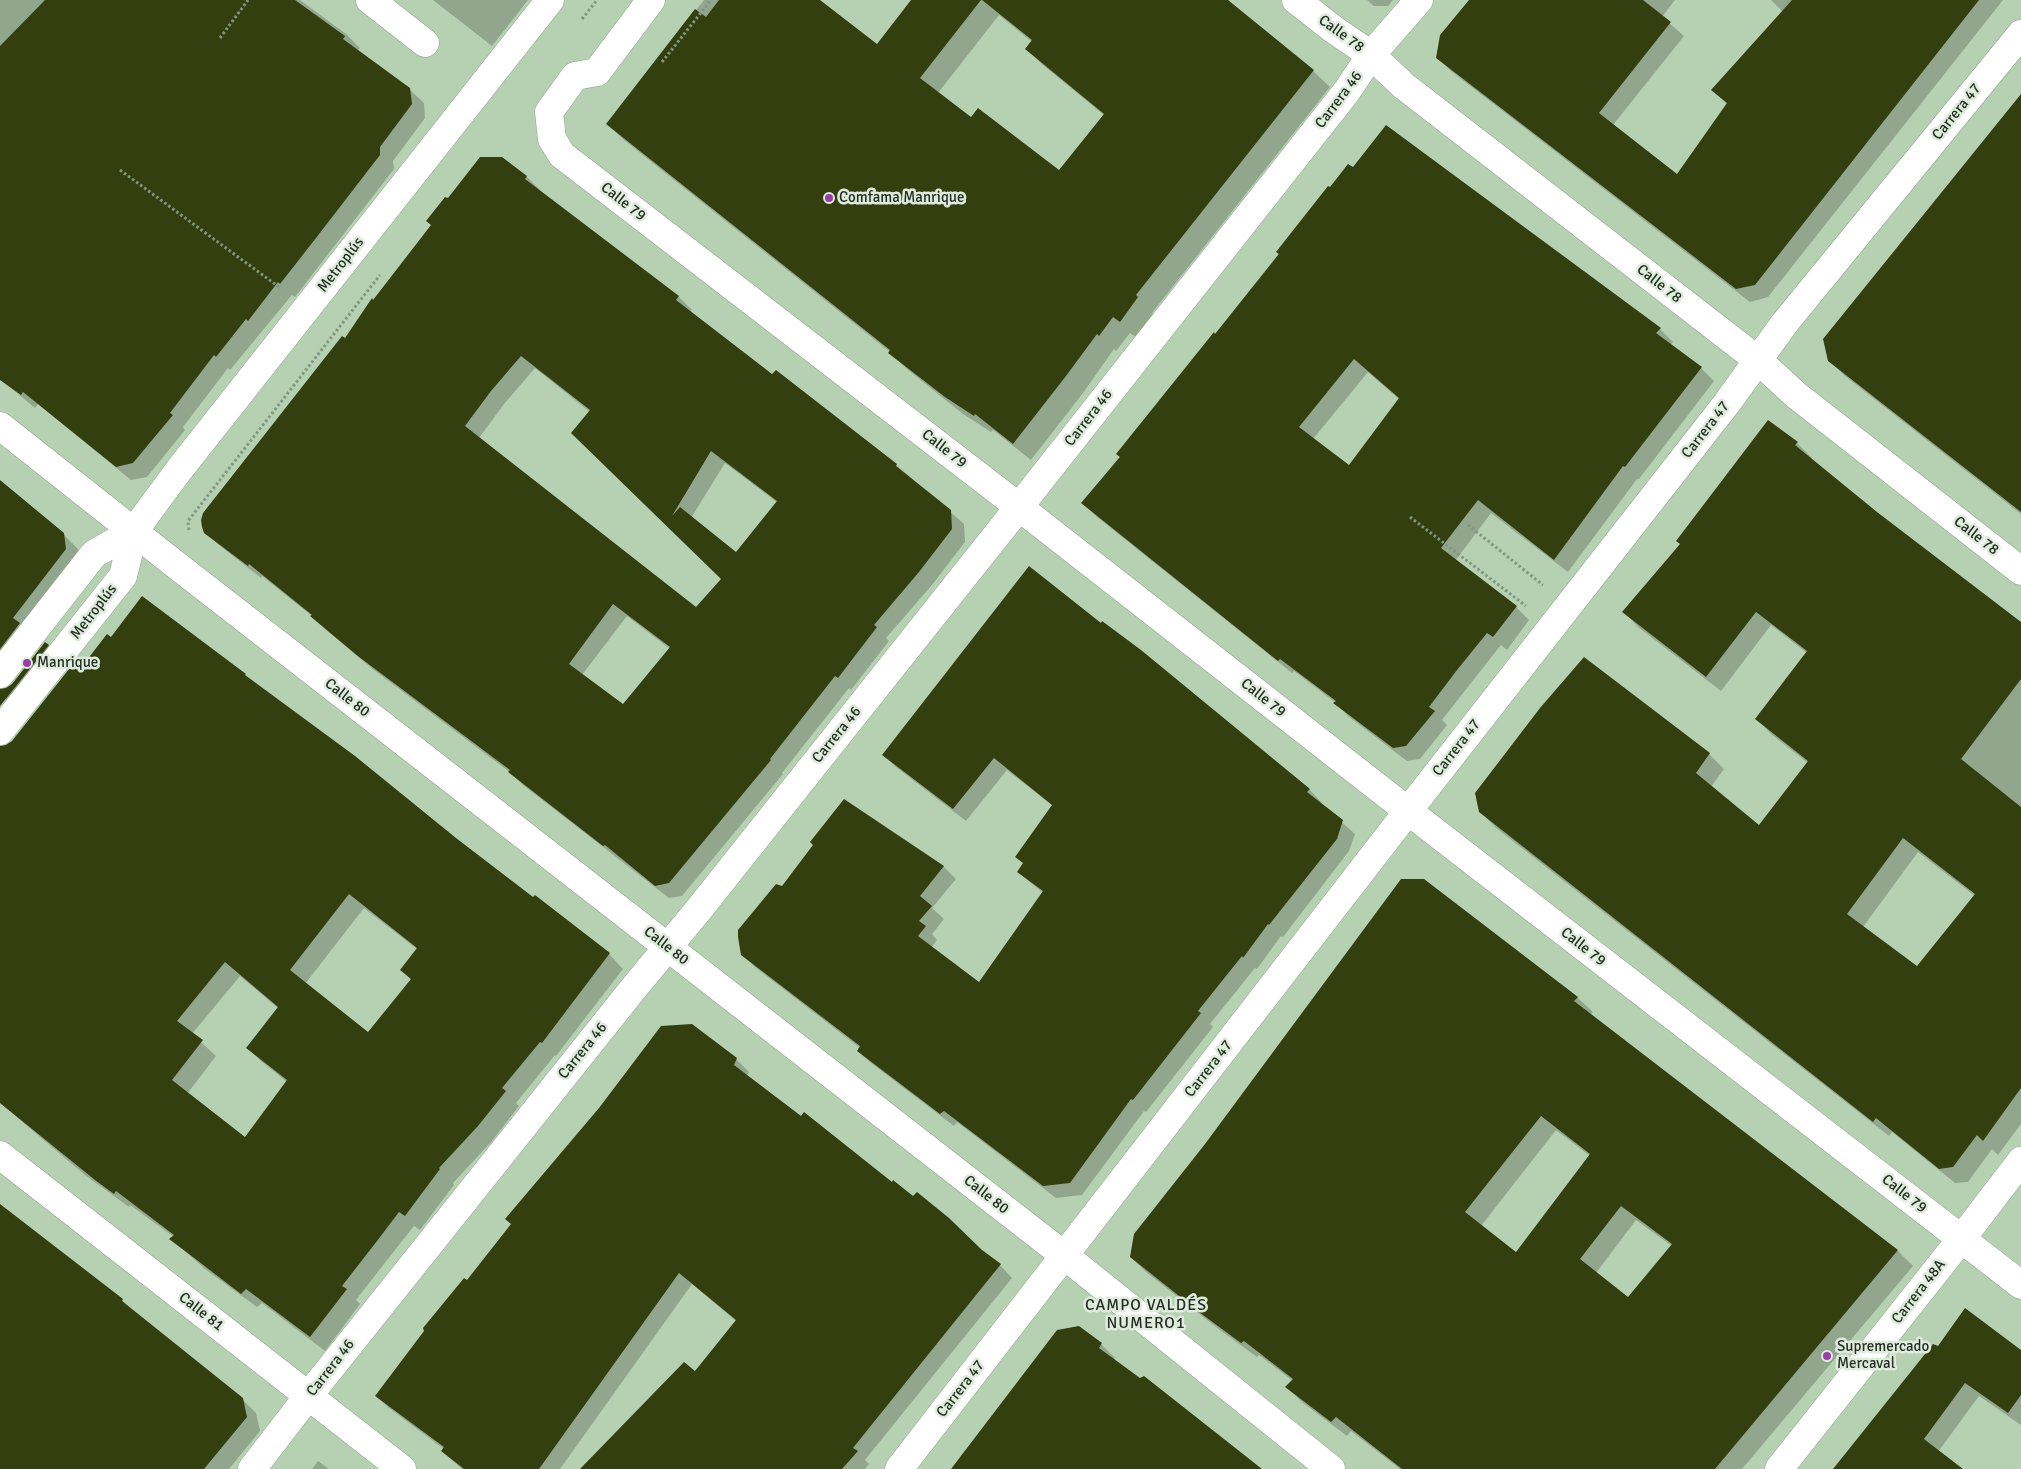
<!DOCTYPE html>
<html>
<head>
<meta charset="utf-8">
<style>
  body { margin:0 }
  canvas { display:block; background:#b6d0b2 }
</style>
</head>
<body>
<canvas width="2021" height="1469"></canvas>
<script>
const ctx = document.querySelector('canvas').getContext('2d');
ctx.lineJoin = 'round';
function paint(path, color) {
  ctx.fillStyle = color;
  ctx.fill(path, 'evenodd');
}
function toPath(rows) {
  const path = new Path2D();
  for (const r of rows) {
    path.moveTo(r[0], r[1]);
    for (let i = 2; i < r.length; i += 2) path.lineTo(r[i], r[i + 1]);
  }
  return path;
}
function stroke(path, color, width, dash) {
  ctx.strokeStyle = color;
  ctx.lineWidth = width;
  ctx.lineCap = dash ? 'butt' : 'round';
  ctx.setLineDash(dash || []);
  ctx.stroke(path);
}
function label(font, color, halo, rows, align = 'center') {
  ctx.font = font + ' Signika,sans-serif';
  ctx.lineWidth = 5;
  ctx.setLineDash([]);
  ctx.textBaseline = 'middle';
  ctx.strokeStyle = halo;
  ctx.fillStyle = color;
  for (const [text, x, y, turn = 0] of rows) {
    ctx.save();
    ctx.translate(x, y);
    ctx.rotate((+turn || 0) * Math.PI / 180);
    ctx.textAlign = isNaN(turn) ? turn : align;
    if (halo) ctx.strokeText(text, 0, 0);
    ctx.fillText(text, 0, 0);
    ctx.restore();
  }
}
const shadow = toPath([
  [0,0,300,0,346,34,360,48,357,51,409,89,424,103,425,118,393,161,394,169,295,297,292,295,230,370,228,368,183,427,185,430,147,477,131,480,38,404,35,408,0,379],
  [433,0,528,0,492,46],
  [704,0,818,0,877,46,913,0,1227,0,1313,71,1330,87,1152,313,1154,315,1137,338,1130,333,1116,351,1114,349,1083,393,1031,460,993,430,991,432,963,414,907,369,890,352,624,140,607,124],
  [999,15,1032,42,1026,49,1043,65,1104,115,1059,172,971,119,938,93],
  [1367,0,1393,0,1388,6,1374,6],
  [1470,0,1675,0,1662,17,1684,36,1613,125,1677,176,1728,105,1712,90,1783,12,1771,0,2003,0,1768,297,1750,302,1451,71,1438,58],
  [2021,96,2021,514,1845,376,1829,360],
  [1387,126,1660,329,1673,342,1670,345,1701,368,1714,381,1639,479,1637,479,1568,572,1491,513,1455,561,1516,607,1529,620,1507,650,1501,645,1471,683,1442,720,1447,725,1420,759,1407,761,1348,716,1336,703,1294,671,1292,673,1096,516,1083,503,1330,188,1353,169],
  [1368,372,1400,400,1349,467,1313,439],
  [502,158,527,177,540,190,539,191,679,297,692,310,690,312,772,376,896,465,964,524,965,542,932,585,886,638,889,641,851,690,849,688,782,773,783,774,682,896,669,898,523,785,511,773,374,670,325,629,312,616,262,576,261,578,219,545,205,532,345,339,432,226,448,200],
  [535,368,590,412,585,446,722,579,696,609,479,438,504,404],
  [725,463,778,503,736,554,691,518],
  [627,616,670,649,623,706,582,675],
  [1768,421,1797,443,1812,458,1811,459,1876,513,2021,625,2021,1124,1998,1155,1992,1149,1968,1182,1955,1183,1892,1132,1889,1136,1495,827,1480,811,1709,754,1724,769,1711,787,1759,826,1808,763,1771,734,1757,719,1807,653,1771,625,1721,691,1638,627,1624,612,1681,545],
  [1918,852,1975,896,1917,968,1863,927],
  [0,482,63,534,78,549,80,564,0,683],
  [1101,624,1140,651,1310,790,1322,803,1321,804,1355,834,1349,851,1283,937,1281,936,1257,969,1255,968,1210,1024,1213,1027,1146,1112,1144,1111,1082,1195,1056,1198,957,1122,954,1126,871,1063,858,1051,860,1048,755,967,742,954,782,888,815,845,844,800,944,867,956,879,932,908,944,919,932,934,937,940,931,948,979,984,1043,893,1018,872,1024,864,1017,857,1053,806,1007,770,966,821,896,767,883,755],
  [48,646,62,660,0,740,0,708,6,700,4,698,0,704,0,690,7,689,13,685],
  [80,671,455,839,533,898,535,896,609,954,623,969,556,1056,555,1055,516,1103,519,1106,492,1141,453,1183,454,1185,420,1230,414,1226,391,1255,356,1300,360,1304,325,1351,262,1303,257,1307,205,1269,171,1239,174,1237,130,1205,129,1207,85,1175,0,1103,0,747,6,747,13,742],
  [364,908,417,949,402,970,412,981,369,1034,305,984],
  [240,976,278,1008,248,1048,262,1062,287,1082,246,1139,187,1094,216,1056,192,1034],
  [1423,880,1578,998,1593,1012,1590,1015,1898,1251,1913,1266,1742,1469,1400,1469,1351,1431,1347,1436,1302,1402,1287,1387,1293,1381,1259,1355,1257,1357,1220,1330,1146,1272,1131,1257],
  [1556,1130,1590,1156,1516,1254,1481,1226],
  [1636,1220,1672,1246,1628,1299,1596,1273],
  [736,1059,749,1072,747,1076,893,1184,1000,1265,1012,1278,865,1460,869,1464,865,1469,582,1469,696,1372,736,1321,692,1284,560,1469,462,1469,442,1451,444,1449,389,1408,376,1396,467,1282],
  [0,1205,122,1300,136,1314,242,1399,256,1413,260,1431,229,1469,0,1469],
  [1101,1344,1115,1358,1114,1360,1260,1469,953,1469],
  [1939,1347,2021,1351,2021,1425,1979,1396,1938,1452,1958,1469,1834,1469],
  [318,1461,329,1469,312,1469]
]);
const building = toPath([
  [45,0,295,0,345,36,343,39,410,88,412,104,380,147,380,155,316,238,280,284,278,282,248,321,246,319,216,357,214,355,170,413,173,415,133,463,116,467,23,392,21,395,0,380,0,46],
  [719,0,820,0,877,44,911,0,981,0,920,78,971,117,978,108,1059,170,1104,114,1025,49,1032,40,982,0,1228,0,1314,70,1136,295,1138,297,1120,322,1113,317,1099,336,1097,334,1066,376,1013,444,975,414,974,416,945,397,888,353,890,350,606,124,695,9,706,17],
  [1469,0,1643,0,1671,22,1599,113,1677,174,1727,103,1711,90,1792,0,1979,0,1755,285,1736,289,1436,58,1440,35],
  [2021,94,2021,512,1828,361,1823,339],
  [1386,125,1661,328,1656,333,1702,367,1625,467,1623,466,1554,560,1478,500,1441,548,1517,606,1493,637,1487,633,1457,670,1429,707,1435,711,1406,746,1393,748,1333,703,1336,701,1280,659,1278,661,1081,503,1120,457,1116,454,1214,332,1215,334,1279,254,1276,252,1328,186,1330,187,1348,164,1353,167],
  [1354,359,1399,398,1349,465,1299,427],
  [480,157,502,157,527,176,525,179,679,296,676,300,772,374,776,370,897,464,896,466,951,510,952,529,919,572,874,625,877,627,838,678,835,676,770,759,771,760,669,883,655,886,605,845,603,846,508,772,510,770,359,657,310,616,312,615,249,564,248,566,204,533,202,527,201,520,203,513,342,336,345,338,372,298,373,300,431,225,426,221,445,197,448,198],
  [521,356,590,410,571,433,721,579,696,607,465,426,491,391],
  [711,451,777,501,736,552,680,507,672,516],
  [613,604,670,647,623,704,569,664],
  [1768,420,1798,442,1795,445,1877,512,2021,622,2021,679,1961,759,2021,807,2021,1088,1983,1141,1977,1135,1953,1167,1939,1169,1876,1118,1873,1122,1479,812,1475,793,1540,708,1584,657,1710,753,1696,773,1759,825,1808,761,1755,719,1807,651,1756,612,1706,677,1622,612,1680,544,1676,541],
  [1903,838,1975,894,1917,966,1847,914],
  [0,480,64,533,66,549,13,618,20,623,0,649],
  [1029,566,1101,623,1102,621,1141,650,1310,789,1307,792,1343,820,1337,839,1269,925,1268,924,1243,958,1242,956,1198,1011,1201,1013,1133,1100,1131,1099,1070,1183,1043,1186,944,1111,940,1114,857,1051,860,1046,741,955,738,937,738,930,776,884,782,886,813,845,810,842,844,799,944,866,920,896,932,906,919,921,926,926,918,936,979,982,1043,891,1017,872,1023,863,1015,857,1052,805,994,758,953,809,882,755],
  [142,596,246,674,245,675,355,756,456,838,533,897,535,895,610,953,542,1043,540,1042,502,1088,506,1091,478,1126,439,1168,440,1169,405,1216,399,1212,377,1241,342,1286,347,1289,310,1337,246,1289,241,1294,189,1254,169,1239,174,1235,116,1191,114,1194,95,1180,0,1103,0,746,6,745,12,741,73,664,80,669,107,634,111,637],
  [349,894,417,948,400,970,411,979,368,1032,290,970],
  [225,962,278,1007,246,1048,287,1080,245,1137,172,1080,203,1040,177,1021],
  [45,642,49,645,0,706,0,689,6,688,12,684],
  [1401,879,1424,879,1578,997,1574,1001,1898,1250,1715,1469,1402,1469,1336,1417,1331,1422,1285,1387,1293,1379,1244,1341,1241,1343,1203,1315,1130,1257,1134,1234,1205,1144],
  [1541,1116,1590,1154,1516,1252,1465,1212],
  [1621,1206,1672,1244,1628,1297,1580,1259],
  [692,1024,737,1058,734,1065,801,1116,804,1112,892,1182,893,1180,913,1196,917,1192,949,1218,982,1250,1001,1264,853,1448,858,1451,842,1469,580,1469,684,1362,695,1371,736,1320,679,1273,539,1469,464,1469,441,1451,444,1447,375,1396,424,1331,423,1328,464,1278,467,1280,511,1224,505,1219,599,1108,661,1026],
  [0,1204,123,1299,122,1301,243,1398,247,1417,204,1469,0,1469],
  [1965,1308,2021,1350,2021,1395,2008,1413,1965,1383,1924,1439,1963,1469,1833,1469,1933,1344,1938,1346],
  [1079,1326,1102,1343,1099,1348,1140,1378,1144,1376,1262,1469,951,1469,1057,1330]
]);
const path = toPath([
  [582,19,597,0],
  [220,38,248,0],
  [662,62,711,0],
  [120,170,279,287],
  [1410,517,1526,606],
  [1468,525,1543,585],
  [189,530,188,521,380,275]
]);
const minor = toPath([
  [370,0,425,43],
  [651,0,597,72,575,76,549,112,552,139,562,155,1019,507,1408,811,2021,1285],
  [1296,0,1333,29,1371,55,1404,86,1759,361,1796,395,2021,571],
  [0,426,171,561,1065,1256,1331,1469],
  [0,674,94,554,134,531,179,470,550,0],
  [0,731,123,576,134,531],
  [0,1155,402,1469],
  [252,1469,309,1395,633,989,700,908,1019,507,1347,91,1371,55,1419,0],
  [899,1469,1408,811,1727,403,1784,324,2021,34],
  [1779,1469,1962,1238,2021,1161]
]);
const markers = [
  [829,198,5,"#993da7"],
  [27,663,5,"#993da7"],
  [1827,1356,5,"#993da7"]
];
const streetNames = [
  ["Calle 78",1341,34,36],
  ["Carrera 46",1339,100,-53],
  ["Carrera 47",1957,112,-51],
  ["Calle 79",623,202,38],
  ["Metroplús",341,265,-52],
  ["Calle 78",1659,284,38],
  ["Carrera 46",1089,418,-52],
  ["Carrera 47",1706,430,-52],
  ["Calle 79",944,449,38],
  ["Calle 78",1976,536,38],
  ["Metroplús",94,612,-52],
  ["Calle 80",347,698,38],
  ["Calle 79",1263,698,38],
  ["Carrera 46",837,735,-51],
  ["Carrera 47",1457,748,-52],
  ["Calle 80",666,946,38],
  ["Calle 79",1583,947,38],
  ["Carrera 46",583,1051,-51],
  ["Carrera 47",1209,1069,-52],
  ["Calle 79",1904,1194,38],
  ["Calle 80",986,1195,38],
  ["Carrera 48A",1919,1292,-52],
  ["Calle 81",201,1312,38],
  ["Carrera 46",331,1368,-52],
  ["Carrera 47",961,1389,-52]
];
const poiNames = [
  ["Comfama Manrique",839,198],
  ["Manrique",37,663],
  ["Supremercado",1837,1347],
  ["Mercaval",1837,1364]
];
const neighbourhoodNames = [
  ["CAMPO VALDÉS",1146,1306],
  ["NUMERO1",1146,1324]
];
paint(shadow, '#0003');
paint(building, '#343f10');
stroke(minor, '#8ea88b', 29);
stroke(path, '#82967f', 3, [2.5, 2.5]);
stroke(minor, '#fff', 28);
for (const [x, y, r, color] of markers) {
  const dot = new Path2D();
  dot.arc(x, y, r, 0, 2 * Math.PI);
  ctx.fillStyle = color;
  ctx.fill(dot);
  stroke(dot, '#dfecdd', 2);
}
label('15px', '#242e23', '#dfecdd', streetNames);
label('15px', '#242e23', '#dfecdd', poiNames, 'left');
ctx.letterSpacing = '1px';
label('16px', '#242e23', '#dfecdd', neighbourhoodNames);
ctx.letterSpacing = '0px';
</script>
</body>
</html>
